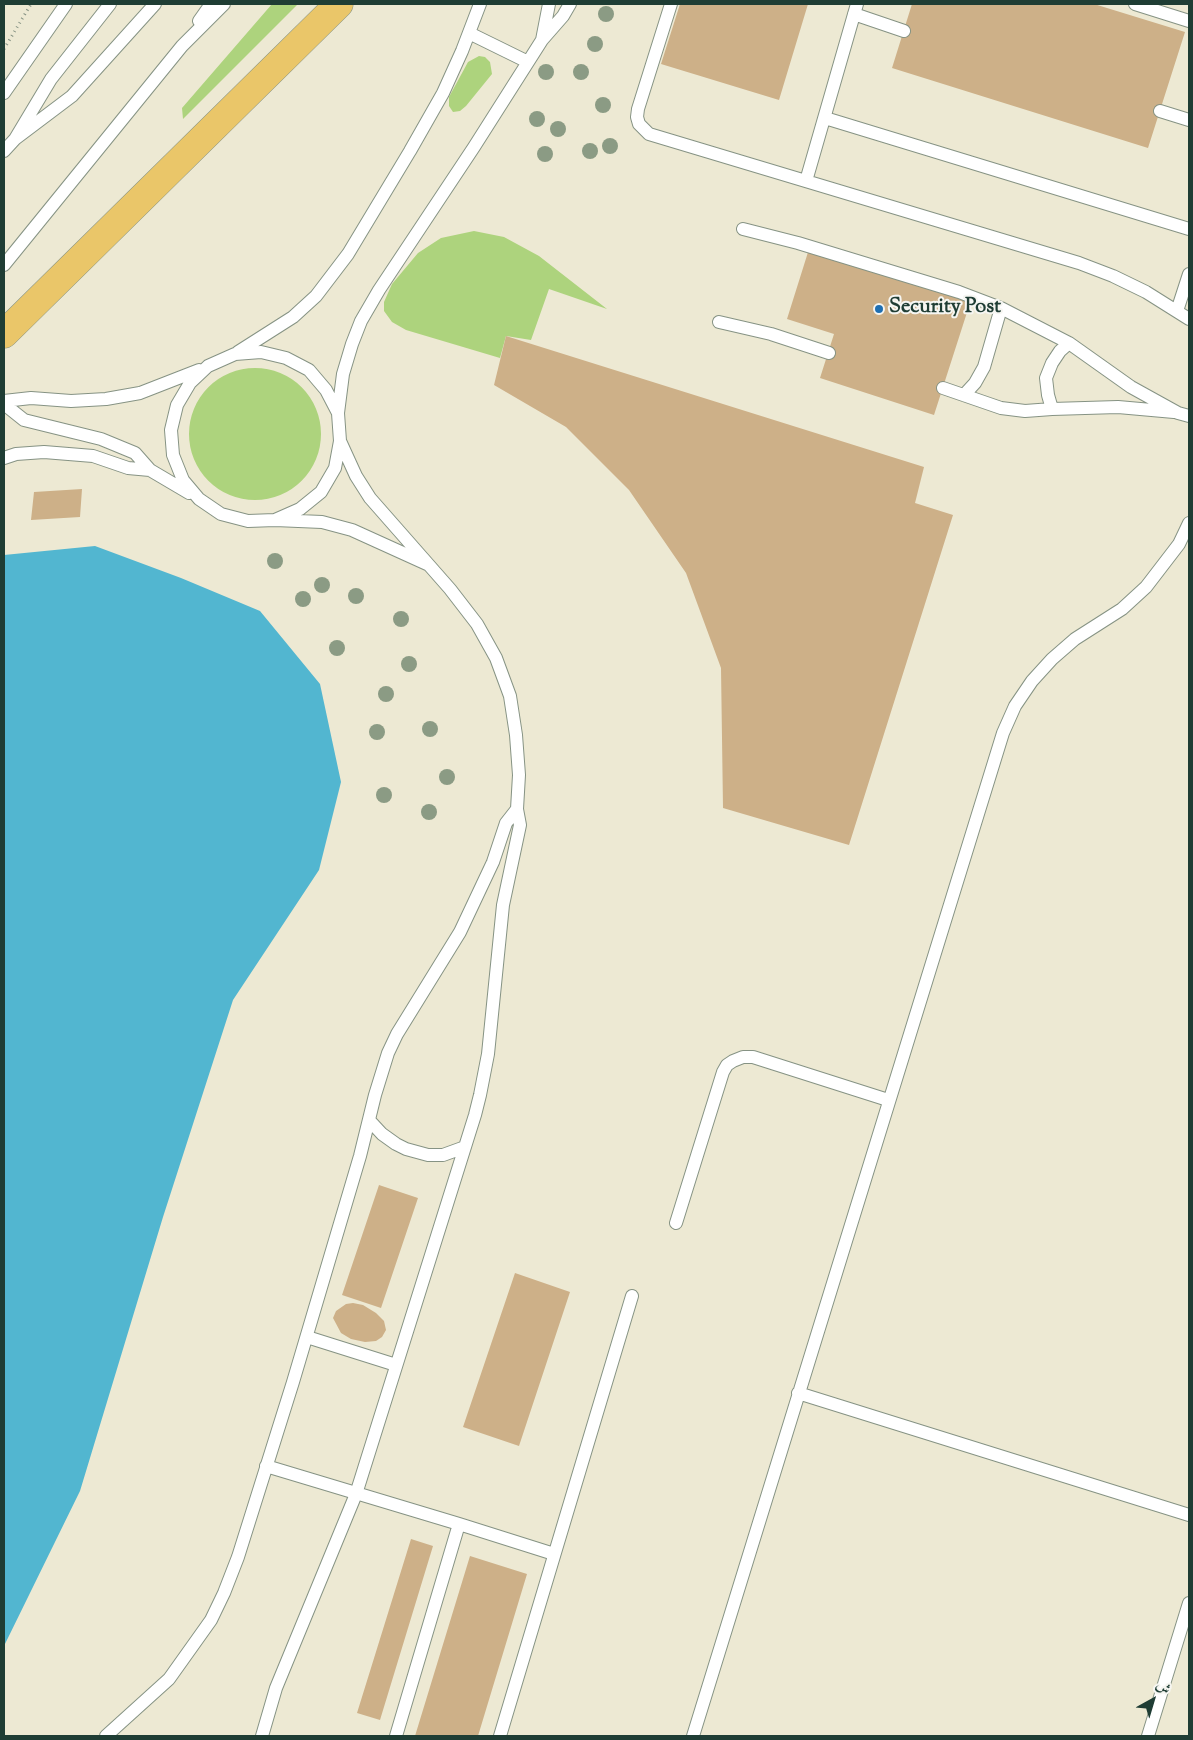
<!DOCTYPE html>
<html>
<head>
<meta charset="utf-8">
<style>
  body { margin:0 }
  #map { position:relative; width:1193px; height:1740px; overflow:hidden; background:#ede9d3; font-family:"Sorts Mill Goudy",Amiri,serif }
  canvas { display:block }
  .frame { position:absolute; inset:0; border:5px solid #1f3d34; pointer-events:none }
  .north { position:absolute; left:1128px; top:1675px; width:50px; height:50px; -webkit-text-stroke:4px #f6f6f2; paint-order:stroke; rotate:39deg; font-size:14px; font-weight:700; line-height:20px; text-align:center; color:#1f3d34 }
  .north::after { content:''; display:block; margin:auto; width:18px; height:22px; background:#1f3d34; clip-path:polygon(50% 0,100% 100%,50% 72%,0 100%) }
</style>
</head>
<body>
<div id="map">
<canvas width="1193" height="1740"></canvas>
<div class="frame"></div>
<div class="north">ش</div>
</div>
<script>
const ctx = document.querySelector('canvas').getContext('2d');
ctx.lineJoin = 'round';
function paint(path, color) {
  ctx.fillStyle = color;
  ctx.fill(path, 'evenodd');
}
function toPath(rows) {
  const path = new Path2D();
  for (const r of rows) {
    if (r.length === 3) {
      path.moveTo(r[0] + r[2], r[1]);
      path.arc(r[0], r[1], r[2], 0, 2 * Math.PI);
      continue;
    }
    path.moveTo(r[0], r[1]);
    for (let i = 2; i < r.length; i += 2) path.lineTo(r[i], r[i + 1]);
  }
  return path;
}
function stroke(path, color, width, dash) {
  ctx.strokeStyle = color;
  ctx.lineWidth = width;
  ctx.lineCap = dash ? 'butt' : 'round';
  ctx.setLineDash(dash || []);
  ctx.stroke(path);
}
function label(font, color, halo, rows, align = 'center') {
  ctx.font = font + ' "Sorts Mill Goudy",serif';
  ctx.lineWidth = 4;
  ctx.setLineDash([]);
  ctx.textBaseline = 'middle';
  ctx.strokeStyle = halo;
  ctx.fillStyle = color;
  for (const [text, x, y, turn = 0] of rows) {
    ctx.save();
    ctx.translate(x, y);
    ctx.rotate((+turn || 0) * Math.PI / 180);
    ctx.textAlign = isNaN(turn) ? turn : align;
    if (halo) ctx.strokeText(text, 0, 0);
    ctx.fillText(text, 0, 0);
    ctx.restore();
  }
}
const green = toPath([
  [272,4,298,4,183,119,182,108],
  [479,56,485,57,490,62,492,74,466,106,460,111,453,112,449,106,449,97,468,62],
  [474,231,504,237,539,256,607,309,549,289,531,340,506,336,500,358,406,330,392,322,384,311,384,302,392,284,418,253,441,238],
  [255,434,66]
]);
const water = toPath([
  [95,546,181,578,260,611,320,684,341,782,319,870,233,1000,163,1217,80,1491,4,1646,4,555]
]);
const building = toPath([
  [680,4,808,4,779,100,661,64],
  [912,4,1094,4,1185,32,1148,148,892,68],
  [809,249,971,300,934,415,820,378,834,334,787,319],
  [506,336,924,467,915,503,953,515,849,845,723,808,721,668,686,573,629,490,566,427,494,385],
  [82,489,80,517,31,520,34,492],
  [379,1185,418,1198,381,1308,342,1295],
  [515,1273,570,1292,519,1446,463,1427],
  [353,1303,363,1305,376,1313,384,1321,386,1330,382,1337,376,1341,365,1342,351,1339,341,1333,333,1318,336,1311,346,1304],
  [411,1539,433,1546,380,1720,357,1713],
  [470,1556,527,1574,478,1736,415,1736]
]);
const path = toPath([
  [4,49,31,4]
]);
const lane = toPath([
  [671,4,638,109,637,117,639,124,649,134,1079,263,1113,276,1146,292,1189,319],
  [1135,4,1189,21],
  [854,14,904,31],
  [199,21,211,4],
  [469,33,528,62],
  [542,40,549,4],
  [4,93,66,4],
  [1160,111,1189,120],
  [825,118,1189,229],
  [15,139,72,96,155,4],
  [4,151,15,139,51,79,110,4],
  [806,181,857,4],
  [743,229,798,243,959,292,1001,308,1069,343,1131,387,1178,413,1189,416],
  [4,265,182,46,224,4],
  [1177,311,1189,274],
  [719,322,771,334,829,353],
  [238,352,293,317,316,296,348,254,410,151,443,93,462,51,480,4],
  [943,388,1001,408,1025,411,1052,409,1118,407,1174,412],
  [964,395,975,383,984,367,1001,308],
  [4,401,31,398,71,401,106,399,140,393,199,370],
  [4,404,24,420,101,439,135,453,150,470,189,493],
  [1052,409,1048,395,1046,378,1052,363,1060,351,1069,343],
  [338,413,343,374,352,344,361,321,379,290,474,147,542,40,563,16,570,4],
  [4,458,16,454,44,452,93,456,128,468,150,470],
  [275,520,300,509,321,492,335,468,340,441,338,413,326,390,309,370,286,358,261,352,235,354,208,366,190,383,177,405,171,430,173,455,183,480,199,499,221,514,248,521,275,520,322,522,352,530,427,564],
  [369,1120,382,1134,396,1144,406,1149,428,1155,443,1155,465,1147],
  [676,1223,723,1072,727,1065,733,1061,743,1057,753,1057,888,1100],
  [307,1337,396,1365],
  [798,1393,1189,1515],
  [266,1466,459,1524,554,1554],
  [106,1736,169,1679,211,1620,224,1593,238,1557,293,1382,360,1156,375,1095,388,1053,397,1034,460,932,493,862,506,823,517,809],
  [262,1736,276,1688,356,1494,475,1115,480,1095,488,1054,503,905,520,825,517,809,519,775,516,735,510,696,496,658,477,624,450,589,370,498,356,476,340,441],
  [396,1736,459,1524],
  [500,1736,632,1296],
  [693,1736,1003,733,1015,706,1032,681,1052,659,1075,639,1122,609,1146,587,1179,544,1189,523],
  [1148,1736,1189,1603]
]);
const highway = toPath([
  [4,334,339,4]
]);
const trees = [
  [606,14],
  [595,44],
  [546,72],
  [581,72],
  [603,105],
  [537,119],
  [558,129],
  [610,146],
  [590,151],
  [545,154],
  [275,561],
  [322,585],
  [356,596],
  [303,599],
  [401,619],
  [337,648],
  [409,664],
  [386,694],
  [430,729],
  [377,732],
  [447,777],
  [384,795],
  [429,812]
];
const markers = [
  [879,309,5,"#1f6fb2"]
];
const poiNames = [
  ["Security Post",889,309]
];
paint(green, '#add37d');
paint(water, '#52b6d0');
paint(building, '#cdb088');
stroke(lane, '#869384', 14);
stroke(highway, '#869384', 29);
stroke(path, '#869384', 3, [1, 4]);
stroke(lane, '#fff', 12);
stroke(highway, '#eac669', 28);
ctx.fillStyle = '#8b9b84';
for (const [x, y] of trees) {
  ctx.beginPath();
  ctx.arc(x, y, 8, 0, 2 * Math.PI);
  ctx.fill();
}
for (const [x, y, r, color] of markers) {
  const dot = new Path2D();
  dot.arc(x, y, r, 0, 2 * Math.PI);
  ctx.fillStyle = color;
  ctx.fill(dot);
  stroke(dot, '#f6f6f2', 2);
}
label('bold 20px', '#1f3d34', '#f6f6f2', poiNames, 'left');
</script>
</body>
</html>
